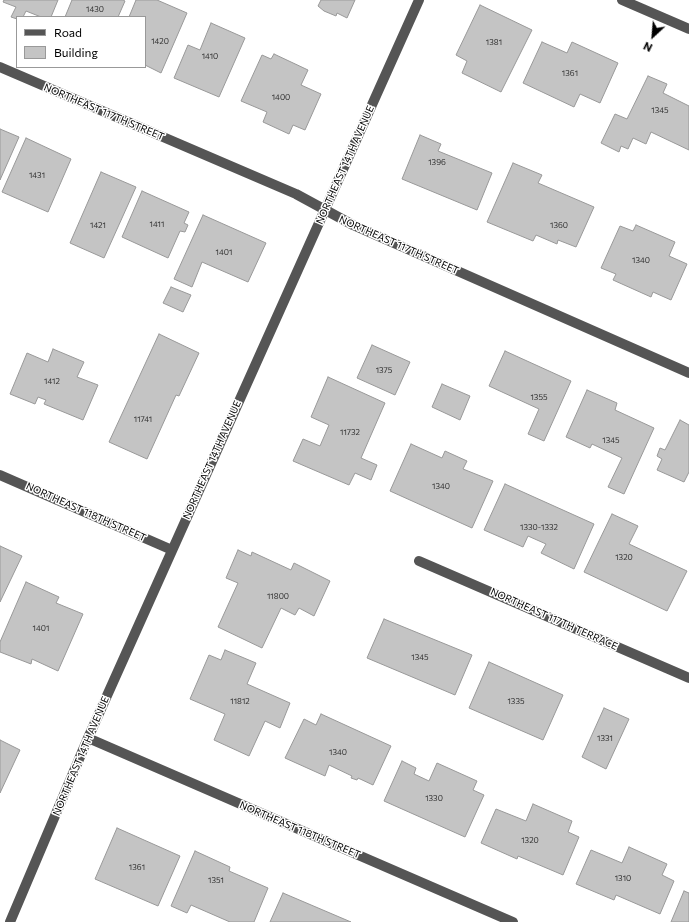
<!DOCTYPE html>
<html>
<head>
<meta charset="utf-8">
<style>
  body { margin:0 }
  #map { position:relative; width:689px; height:922px; overflow:hidden; background:#fff; font-family:Commissioner,sans-serif }
  canvas { display:block }
  .legend { position:absolute; left:16px; top:16px; width:130px; height:52px; box-sizing:border-box; background:#fff; border:1px solid #999; margin:0; padding:5px 7px; list-style:none; font-size:12px; color:#000 }
  .legend li { display:flex; align-items:center; gap:8px; height:20px }
  .legend b { width:20px; border:1px solid #999 }
  .north { position:absolute; left:633px; top:16px; width:40px; height:40px; -webkit-text-stroke:3px #fff; paint-order:stroke; rotate:206deg; font-size:11px; font-weight:700; line-height:16px; text-align:center; color:#000 }
  .north::after { content:''; display:block; margin:auto; width:14px; height:18px; background:#000; clip-path:polygon(50% 0,100% 100%,50% 72%,0 100%) }
</style>
</head>
<body>
<div id="map">
<canvas width="689" height="922"></canvas>
<ul class="legend">
<li><b style="height:5px;background:#555"></b>Road</li>
<li><b style="height:11px;background:#c4c4c4"></b>Building</li>
</ul>
<div class="north">N</div>
</div>
<script>
const ctx = document.querySelector('canvas').getContext('2d');
ctx.lineJoin = 'round';
function paint(path, color) {
  ctx.fillStyle = color;
  ctx.fill(path, 'evenodd');
}
function toPath(rows) {
  const path = new Path2D();
  for (const r of rows) {
    path.moveTo(r[0], r[1]);
    for (let i = 2; i < r.length; i += 2) path.lineTo(r[i], r[i + 1]);
  }
  return path;
}
function stroke(path, color, width, dash) {
  ctx.strokeStyle = color;
  ctx.lineWidth = width;
  ctx.lineCap = dash ? 'butt' : 'round';
  ctx.setLineDash(dash || []);
  ctx.stroke(path);
}
function label(font, color, halo, rows, align = 'center') {
  ctx.font = font + ' Commissioner,sans-serif';
  ctx.lineWidth = 3;
  ctx.setLineDash([]);
  ctx.textBaseline = 'middle';
  ctx.strokeStyle = halo;
  ctx.fillStyle = color;
  for (const [text, x, y, turn = 0] of rows) {
    ctx.save();
    ctx.translate(x, y);
    ctx.rotate((+turn || 0) * Math.PI / 180);
    ctx.textAlign = isNaN(turn) ? turn : align;
    if (halo) ctx.strokeText(text, 0, 0);
    ctx.fillText(text, 0, 0);
    ctx.restore();
  }
}
const building = toPath([
  [4,0,58,0,51,17,41,17,26,11,23,17,17,17,17,19,11,17,16,7,3,2,4,0],
  [72,0,123,0,125,1,118,17,65,17,72,0],
  [136,0,157,0,187,13,161,73,145,65,145,17,129,17,136,0],
  [321,0,355,0,347,18,337,13,336,16,324,11,318,6,321,0],
  [480,5,532,30,501,92,462,73,467,61,456,55,480,5],
  [211,23,245,38,219,97,174,78,188,45,200,50,211,23],
  [542,42,567,53,572,42,618,63,600,103,580,94,574,107,523,83,542,42],
  [274,54,308,70,301,85,321,94,305,130,293,125,289,134,263,122,267,112,241,101,262,55,271,59,274,54],
  [648,76,667,84,663,93,689,106,689,150,651,132,646,144,633,138,628,149,621,146,619,152,601,143,615,114,627,119,648,76],
  [0,129,19,137,0,180,0,129],
  [420,135,441,144,438,151,492,173,477,210,402,179,420,135],
  [26,138,71,159,48,212,2,192,26,138],
  [513,163,542,175,538,183,594,207,576,247,558,240,557,244,536,235,533,241,487,222,513,163],
  [101,172,136,187,104,258,70,243,101,172],
  [142,191,189,212,184,223,188,225,185,232,180,231,168,258,122,237,142,191],
  [203,215,266,243,248,282,202,262,192,287,174,279,203,215],
  [636,225,675,242,669,256,687,264,671,300,653,292,651,297,613,280,616,274,601,268,620,226,633,231,636,225],
  [171,287,191,295,183,312,163,303,171,287],
  [159,334,199,353,179,396,176,395,147,459,109,442,159,334],
  [372,345,410,362,395,395,357,378,372,345],
  [53,349,84,362,77,377,98,385,83,420,44,404,46,400,38,397,35,404,10,394,27,353,48,362,53,349],
  [505,351,571,381,544,441,528,434,539,409,489,386,505,351],
  [328,377,385,403,361,458,377,465,371,480,355,473,349,485,293,461,303,439,320,446,329,425,311,417,328,377],
  [442,384,470,396,460,420,432,407,442,384],
  [587,390,617,403,615,410,654,428,624,494,608,487,622,458,592,444,590,448,566,437,587,390],
  [680,420,689,425,689,472,684,482,657,470,662,459,657,456,660,448,665,450,680,420],
  [411,444,442,458,445,451,467,461,463,469,493,481,472,528,390,491,411,444],
  [505,484,594,524,574,569,541,553,546,544,528,536,523,547,484,530,505,484],
  [612,514,638,526,629,544,687,571,667,611,584,572,612,514],
  [0,546,22,556,0,602,0,546],
  [238,550,251,556,252,552,291,570,294,563,330,581,314,616,299,608,295,615,281,608,262,648,218,627,238,583,226,578,238,550],
  [26,582,59,597,56,603,83,614,58,671,32,659,31,664,0,652,0,642,26,582],
  [384,619,472,655,455,695,367,658,384,619],
  [225,650,256,663,247,684,290,703,280,728,265,721,249,756,214,740,225,714,190,699,209,655,221,660,225,650],
  [489,662,563,695,543,740,469,708,489,662],
  [604,708,629,719,606,769,582,757,604,708],
  [321,714,391,746,373,785,358,778,357,780,351,778,352,776,329,765,325,776,285,758,304,719,316,725,321,714],
  [0,740,20,750,0,793,0,740],
  [402,761,416,768,414,774,429,781,437,763,477,781,473,790,484,795,465,837,384,801,402,761],
  [533,804,572,821,568,832,579,837,563,875,518,856,517,859,481,843,496,809,526,821,533,804],
  [117,828,180,856,158,906,95,879,117,828],
  [629,847,667,864,662,875,674,881,660,914,616,895,614,900,576,884,591,850,622,863,629,847],
  [195,851,230,867,229,871,268,888,254,922,230,922,191,905,187,913,171,906,195,851],
  [684,891,689,893,689,922,671,922,684,891],
  [283,893,351,922,270,922,283,893]
]);
const minor = toPath([
  [622,0,689,29],
  [0,67,296,194,353,225,689,373],
  [0,475,172,550],
  [419,561,689,678],
  [88,738,513,922],
  [10,922,88,738,419,0]
]);
const numberNames = [
  ["1430",95,9],
  ["1420",160,41],
  ["1381",494,42],
  ["1410",210,56],
  ["1361",570,73],
  ["1400",281,97],
  ["1345",660,110],
  ["1396",437,162],
  ["1431",37,175],
  ["1411",157,224],
  ["1421",98,225],
  ["1360",559,225],
  ["1401",224,252],
  ["1340",641,260],
  ["1375",384,370],
  ["1412",52,381],
  ["1355",539,397],
  ["11741",143,419],
  ["11732",350,432],
  ["1345",611,440],
  ["1340",441,486],
  ["1330-1332",539,527],
  ["1320",624,557],
  ["11800",278,596],
  ["1401",41,628],
  ["1345",420,657],
  ["11812",240,701],
  ["1335",516,701],
  ["1331",605,738],
  ["1340",338,752],
  ["1330",434,798],
  ["1320",530,840],
  ["1361",137,867],
  ["1310",623,878],
  ["1351",216,880]
];
const streetNames = [
  ["NORTHEAST 117TH STREET",104,112,23],
  ["NORTHEAST 14TH AVENUE",345,165,-66],
  ["NORTHEAST 117TH STREET",399,245,24],
  ["NORTHEAST 14TH AVENUE",212,460,-66],
  ["NORTHEAST 118TH STREET",86,512,24],
  ["NORTHEAST 117TH TERRACE",554,619,24],
  ["NORTHEAST 14TH AVENUE",81,756,-67],
  ["NORTHEAST 118TH STREET",300,830,23]
];
paint(building, '#c4c4c4');
stroke(building, '#999', 1);
stroke(minor, '#555', 10);
label('8px', '#313131', null, numberNames);
label('10px', '#000', '#fff', streetNames);
</script>
</body>
</html>
